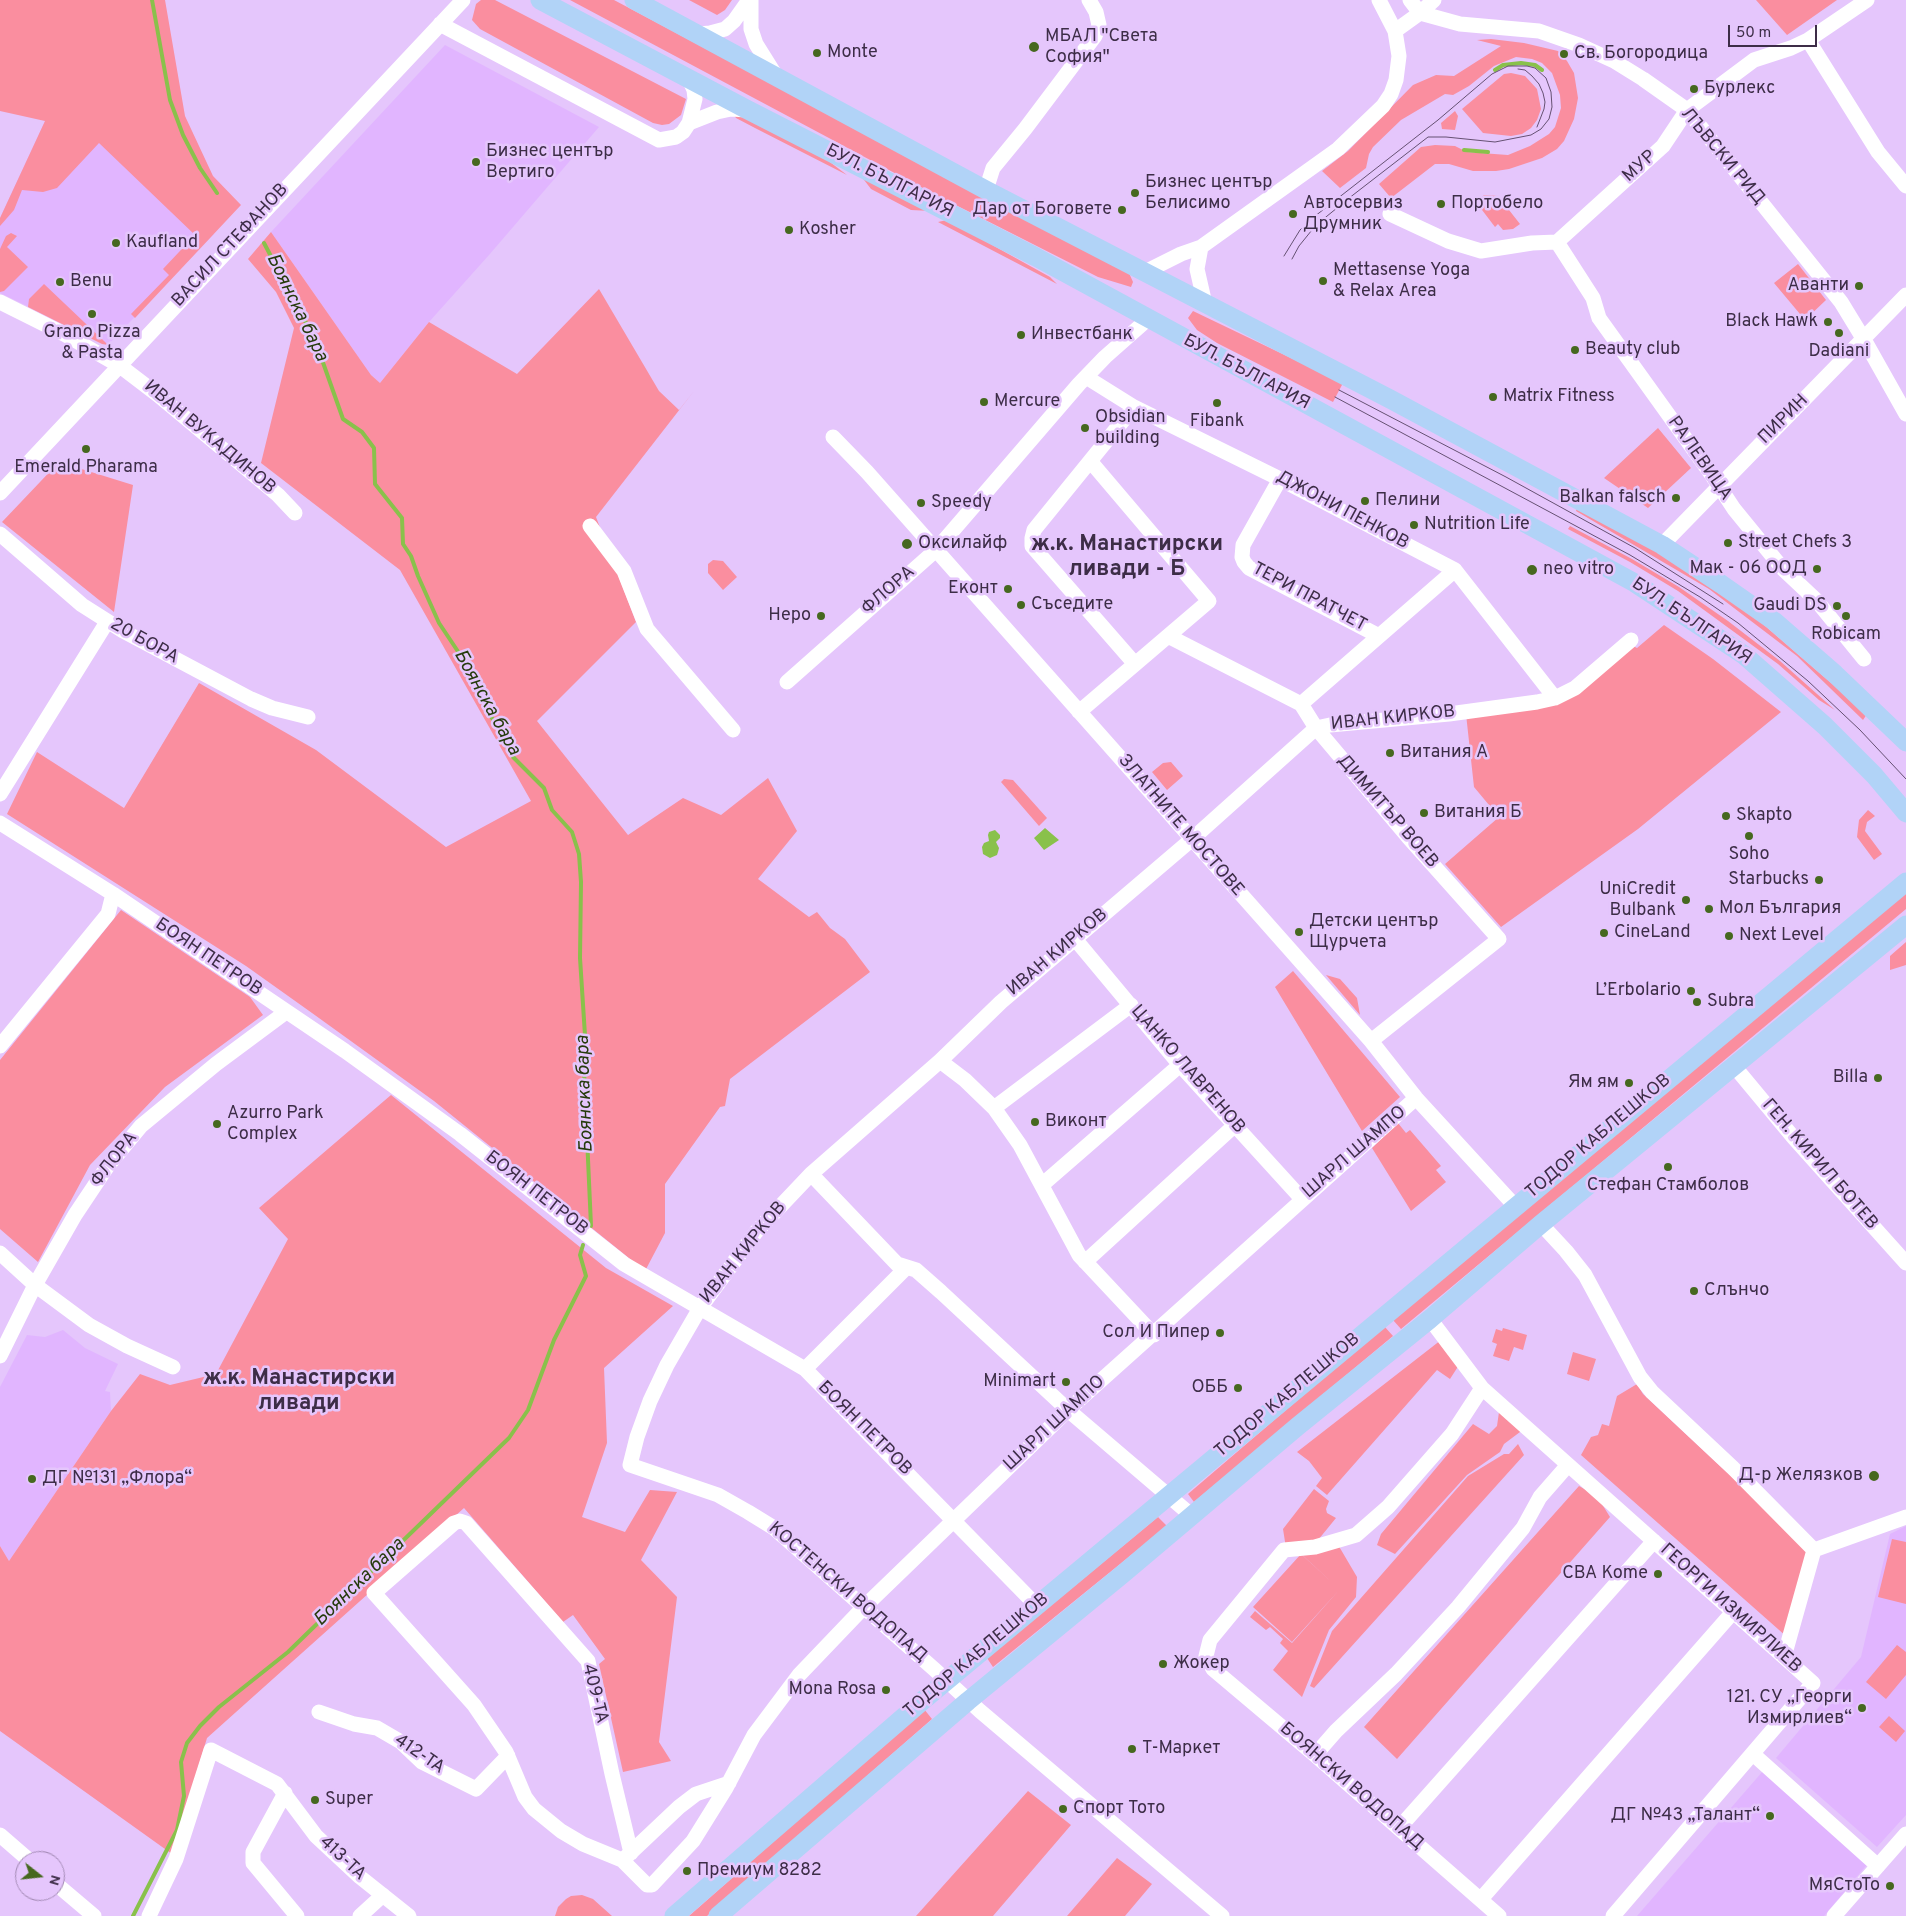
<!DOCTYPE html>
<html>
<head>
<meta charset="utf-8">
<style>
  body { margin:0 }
  #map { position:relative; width:1906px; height:1916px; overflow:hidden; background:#e5c6fc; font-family:Overpass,sans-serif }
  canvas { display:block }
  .north { position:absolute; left:15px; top:1851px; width:50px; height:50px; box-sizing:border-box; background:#e5c6fc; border:1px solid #a289b4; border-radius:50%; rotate:106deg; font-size:14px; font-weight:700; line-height:20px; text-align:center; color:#3d2d47 }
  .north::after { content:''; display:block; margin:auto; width:18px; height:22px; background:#46681f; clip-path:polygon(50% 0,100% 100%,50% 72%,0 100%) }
  .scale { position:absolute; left:1728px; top:25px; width:89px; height:22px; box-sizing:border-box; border:2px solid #3d2d47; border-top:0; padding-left:6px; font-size:15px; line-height:18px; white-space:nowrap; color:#3d2d47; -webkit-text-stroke:4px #e5c6fc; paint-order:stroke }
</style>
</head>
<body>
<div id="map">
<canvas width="1906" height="1916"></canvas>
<div class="north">N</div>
<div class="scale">50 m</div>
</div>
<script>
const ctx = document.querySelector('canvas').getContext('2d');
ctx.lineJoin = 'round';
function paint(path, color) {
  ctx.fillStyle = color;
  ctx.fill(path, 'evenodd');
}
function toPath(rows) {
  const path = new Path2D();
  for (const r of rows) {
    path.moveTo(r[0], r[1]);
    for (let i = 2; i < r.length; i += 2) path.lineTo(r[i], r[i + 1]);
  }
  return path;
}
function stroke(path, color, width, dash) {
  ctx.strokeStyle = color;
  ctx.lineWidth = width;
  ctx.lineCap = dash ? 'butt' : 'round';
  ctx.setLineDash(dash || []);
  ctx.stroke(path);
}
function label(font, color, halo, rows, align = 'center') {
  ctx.font = font + ' Overpass,sans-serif';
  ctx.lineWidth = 5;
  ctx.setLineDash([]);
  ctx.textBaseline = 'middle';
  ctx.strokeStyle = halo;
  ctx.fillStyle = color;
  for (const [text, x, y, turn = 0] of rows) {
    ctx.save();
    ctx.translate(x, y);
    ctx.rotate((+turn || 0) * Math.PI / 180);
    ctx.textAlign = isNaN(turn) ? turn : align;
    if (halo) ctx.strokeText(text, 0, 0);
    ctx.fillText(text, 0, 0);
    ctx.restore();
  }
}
const built = toPath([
  [445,45,599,127,489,255,429,322,380,383,371,375,271,232],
  [45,121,111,136,214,234,108,345,0,293,0,218],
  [63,1330,85,1348,118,1364,105,1391,110,1392,111,1411,9,1561,0,1546,0,1387,27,1335,45,1337],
  [1906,1526,1906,1815,1877,1847,1776,1758,1861,1657,1890,1534],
  [1763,1771,1870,1861,1824,1916,1637,1916]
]);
const green = toPath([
  [0,0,165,0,185,116,213,176,241,205,135,318,131,314,169,275,163,269,195,235,99,143,57,188,43,192,22,190,14,210,0,226,0,218,45,121,0,111],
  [481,0,495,0,686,99,681,115,669,124,662,125,653,123,480,29,472,20,476,4],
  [570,0,614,0,1129,273,1133,282,1131,287,1098,277,934,194],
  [689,0,732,0,725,10,717,15],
  [1756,0,1837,0,1787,35],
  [1491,39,1524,43,1558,51,1567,61,1574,73,1578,98,1574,119,1564,141,1557,149,1542,158,1509,169,1496,171,1473,171,1449,164,1435,164,1391,198,1379,184,1421,147,1435,145,1455,146,1467,152,1508,155,1530,146,1549,134,1555,127,1561,108,1560,95,1552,73,1542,63,1532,59,1516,57,1494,66,1469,86,1453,95,1445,94,1401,120,1373,147,1369,154,1366,168,1340,188,1322,171,1348,151,1413,85,1436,75,1454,76,1501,46,1477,40],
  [1511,73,1525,76,1537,89,1541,109,1537,120,1531,128,1522,134,1511,136,1483,133,1462,109,1504,74],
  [1455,111,1458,116,1455,130,1442,129,1441,123],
  [734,115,750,119,822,156,847,175,755,128,736,118],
  [858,172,931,211,911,210,871,189],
  [1484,195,1498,196,1520,224,1513,229,1503,230,1498,224,1495,227,1479,206,1483,203,1480,199],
  [947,220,1050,277,1057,284,938,222],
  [271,232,371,375,380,383,429,322,517,374,599,289,659,391,679,410,694,391,621,271,694,391,596,517,636,622,537,721,628,835,683,798,721,815,768,778,797,831,758,879,809,917,817,912,830,928,845,939,870,972,730,1079,725,1106,720,1107,665,1184,665,1233,645,1271,434,1101,312,1013,246,966,7,814,37,752,124,808,199,683,316,750,446,847,531,801,400,570,261,463,294,328,276,292,248,259],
  [11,233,17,236,7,247,28,267,4,291,0,292,0,249,6,236],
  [1798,264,1826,300,1805,320,1774,283],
  [44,284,104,341,108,345,102,344,28,307,29,299],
  [1193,311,1343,383,1333,402,1217,343,1197,330,1188,318],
  [1658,428,1691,468,1648,508,1604,478],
  [59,462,133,485,114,612,2,522],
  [1577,508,1658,552,1757,619,1867,714,1863,720,1797,656,1709,589,1576,511],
  [1570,526,1632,559,1679,587,1728,621,1780,661,1835,710,1819,700,1778,664,1678,591,1630,562,1568,529],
  [713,560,723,561,737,577,723,590,708,573,708,564],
  [1664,625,1713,659,1781,712,1638,829,1501,927,1445,864,1499,817,1474,787,1466,714,1547,705,1631,645,1637,648],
  [1171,762,1183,776,1167,790,1152,772,1163,763],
  [1004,779,1013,780,1047,818,1039,826,1001,782],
  [1868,810,1875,816,1867,822,1865,831,1882,854,1874,860,1857,837,1859,820],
  [1906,893,1906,909,1401,1329,1393,1320],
  [121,910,250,997,263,1015,165,1087,90,1165,38,1262,0,1229,0,1060],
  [1906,942,1906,965,1890,970,1890,956],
  [1293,971,1400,1097,1362,1131,1275,987],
  [1326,975,1340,979,1357,998,1360,1015],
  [391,1095,606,1268,673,1306,604,1368,607,1443,582,1517,625,1532,650,1490,677,1492,641,1560,677,1597,659,1742,671,1761,623,1772,599,1664,605,1659,573,1615,563,1622,464,1508,207,1738,172,1854,0,1731,0,1546,9,1561,111,1411,140,1374,170,1385,216,1374,288,1239,259,1208],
  [1398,1123,1406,1133,1410,1130,1441,1166,1436,1170,1446,1182,1411,1211,1372,1148],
  [1384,1326,1393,1336,1194,1502,1188,1494],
  [1503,1328,1527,1335,1523,1350,1514,1347,1509,1361,1493,1356,1497,1344,1492,1342,1496,1329,1502,1331],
  [1441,1340,1459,1365,1450,1379,1437,1370,1327,1495,1316,1486,1322,1478,1309,1461,1297,1452],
  [1573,1352,1596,1359,1589,1381,1567,1374],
  [1637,1384,1643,1394,1811,1551,1787,1637,1581,1455,1591,1437,1598,1435,1602,1424,1609,1426,1617,1396],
  [1499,1412,1524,1429,1504,1444,1500,1452,1467,1475,1395,1554,1377,1545,1381,1534,1473,1424,1489,1434,1497,1426],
  [1518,1444,1524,1455,1314,1688,1310,1686,1332,1631,1468,1476,1504,1454,1509,1454],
  [1579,1486,1597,1496,1610,1517,1397,1759,1364,1727],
  [1314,1489,1329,1501,1326,1509,1327,1513,1336,1518,1314,1545,1286,1548,1283,1529],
  [1158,1517,1167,1526,993,1667,987,1658],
  [1892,1539,1906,1542,1906,1604,1878,1597],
  [1337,1543,1357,1577,1356,1597,1329,1630,1302,1697,1273,1670,1288,1651,1280,1643,1283,1639,1270,1627,1266,1630,1250,1617,1255,1611,1292,1643,1340,1589,1292,1642,1253,1607,1301,1554,1336,1586,1298,1551],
  [1897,1645,1906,1652,1906,1675,1886,1699,1866,1682],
  [924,1709,932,1719,707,1916,689,1916],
  [1889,1716,1905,1731,1896,1742,1879,1727],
  [1028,1791,1071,1825,993,1916,916,1916],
  [1117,1858,1152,1884,1125,1916,1067,1916],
  [582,1895,593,1899,612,1916,555,1916,558,1907,566,1899,571,1896]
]);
const water = toPath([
  [1045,828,1059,840,1044,850,1034,838],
  [995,830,1000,835,1000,838,996,842,999,848,998,852,997,855,990,858,983,854,982,847,984,843,989,841,988,835,989,832]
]);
const stream = toPath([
  [152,0,170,100,183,135,200,168,217,193],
  [1495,70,1503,65,1521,63,1535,65,1542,70],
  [1464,150,1488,152],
  [264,243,315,340,343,419,362,432,374,448,375,484,402,518,403,544,411,556,418,576,439,623,461,656,478,692,513,757,544,788,552,810,572,832,579,854,581,882,580,958,586,1051,584,1070,591,1226],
  [133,1916,177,1830,184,1796,181,1762,187,1743,200,1726,219,1707,288,1652,509,1438,528,1410,554,1340,586,1276,580,1255,583,1245]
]);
const minor = toPath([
  [751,0,751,29,756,44,776,76],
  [1410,0,1420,13],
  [1420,13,1460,24,1539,31,1579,45,1614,61,1643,79,1687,110,1841,302,1866,343,1906,414],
  [440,24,659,140,676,137,683,132,689,123,695,99,694,90,689,79],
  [1395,31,1420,13,1434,0],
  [699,34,710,33,725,29,734,21,749,0],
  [1808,40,1878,152,1906,186],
  [689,123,717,112,731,109,747,110],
  [986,190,993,168,1025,129,1095,36,1099,25,1096,12,1089,0],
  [1390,214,1448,241,1481,251,1532,243,1557,242,1663,146,1687,110,1754,60,1791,48,1808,40,1867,0],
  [1557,242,1593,298,1599,318,1711,474,1734,509,1783,569,1816,600,1864,659],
  [1201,247,1197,269,1205,304],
  [1145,272,1181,254,1201,247,1338,149,1383,106,1391,94,1396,80,1399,56,1395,31,1379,0],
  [0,302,64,334,120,366,158,395,278,495,295,513],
  [1086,377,1134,407,1280,479,1455,570,1555,698],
  [1134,407,1034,530,1032,538,1032,546,1135,664],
  [833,437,867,472,1371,1041,1416,1098,1515,1206],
  [1280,479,1243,545,1242,557,1244,562,1249,568,1379,636],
  [0,493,463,0],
  [590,526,624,571,647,629,733,730],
  [0,534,82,605,123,631,251,699,272,708,308,717],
  [1662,545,1906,295],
  [1168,636,1301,704,1316,728,1408,837,1499,939,1371,1041],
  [787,682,936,550,1079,384,1105,357,1148,319],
  [1301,704,1455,570],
  [1079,712,1209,601,1091,462],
  [0,794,107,622],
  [0,823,113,894,345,1051,460,1134,624,1264,805,1369,1037,1606],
  [1075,939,1180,1065,1302,1199],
  [0,1046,108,914,113,894],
  [940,1061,965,1080,994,1108,1020,1145,1079,1255,1154,1335],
  [1734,1066,1793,1137,1906,1263],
  [994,1108,1131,1005],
  [811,1174,897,1264,916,1270,941,1292,1068,1410,1191,1515],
  [1043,1184,1180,1065],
  [1541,1224,1566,1251,1585,1275,1640,1377,1652,1392,1733,1468,1814,1550],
  [0,1253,35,1285,89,1325,127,1346,173,1367],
  [1085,1262,1234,1126],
  [1430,1319,1482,1388,1813,1683,1613,1916],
  [0,1356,35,1285,75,1215,107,1167,141,1126,216,1064,286,1012],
  [805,1369,906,1268],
  [1482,1388,1452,1434,1388,1507,1356,1535,1315,1547,1284,1550,1210,1640,1206,1656,1213,1669,1315,1755,1499,1916],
  [1814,1550,1906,1517],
  [1784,1657,1814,1550],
  [319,1712,354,1724,377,1728,401,1742,422,1762,476,1789,508,1756],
  [1753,1754,1878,1866],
  [1315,1755,1336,1731,1396,1674,1458,1607,1523,1528,1540,1497,1568,1465],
  [285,1793,253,1852,253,1863,297,1916],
  [1399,1828,1654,1541],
  [0,1835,30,1861],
  [631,1853,612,1774,588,1661,466,1523,460,1521,454,1523,374,1593,474,1705,506,1752,525,1797,534,1809,561,1831,583,1844,622,1860,647,1885,652,1885,693,1841,726,1788,754,1735,799,1675,864,1607,1068,1410,1416,1098],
  [625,1858,679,1807,696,1794,729,1783],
  [55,1883,94,1916],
  [1481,1899,1733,1612],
  [149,1916,176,1859,211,1750,277,1784,316,1836,360,1877,409,1916],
  [360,1916,383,1895],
  [1222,1916,980,1711,934,1669,774,1528,748,1512,718,1495,630,1465,637,1437,650,1401,667,1365,700,1308,756,1232,811,1174,940,1061,1001,1002,1191,840,1316,728,1330,725,1449,714,1537,702,1555,698,1575,688,1631,640],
  [1834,1916,1906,1834]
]);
const major = toPath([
  [540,0,748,110,1036,257,1635,583,1744,655,1825,726,1874,775,1906,813],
  [634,0,986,190,1390,399,1662,545,1721,584,1774,621,1835,674,1906,742],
  [674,1916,921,1702,1906,882],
  [718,1916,968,1701,1124,1573,1298,1426,1430,1319,1541,1224,1906,925]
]);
const tram = toPath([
  [1518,69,1525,70,1532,76,1539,84,1543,93,1545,102,1544,109,1537,127],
  [1284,256,1300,230,1310,220,1438,120,1492,74,1508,66,1527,66,1535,68,1546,78,1551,92,1552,107,1549,119,1541,129,1531,135,1495,142,1446,137,1428,137,1353,195,1316,225,1299,246,1292,259],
  [1339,390,1506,477,1635,548,1723,604],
  [1335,397,1630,555,1700,597,1738,623,1808,681,1860,730,1906,779]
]);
const markers = [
  [1034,47,6,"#46681f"],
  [817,53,5,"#46681f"],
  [1564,54,5,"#46681f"],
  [1694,89,5,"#46681f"],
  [476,162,5,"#46681f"],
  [1135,193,5,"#46681f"],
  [1441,204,5,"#46681f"],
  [1122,210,5,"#46681f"],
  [1293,214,5,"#46681f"],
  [789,230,5,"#46681f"],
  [116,243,5,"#46681f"],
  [1323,281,5,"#46681f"],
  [60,282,5,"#46681f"],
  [1859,286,5,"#46681f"],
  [92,314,5,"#46681f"],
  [1828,322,5,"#46681f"],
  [1839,333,5,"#46681f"],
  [1021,335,5,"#46681f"],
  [1575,350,5,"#46681f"],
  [1493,397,5,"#46681f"],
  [984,402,5,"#46681f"],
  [1217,403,5,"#46681f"],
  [1085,428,5,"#46681f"],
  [86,449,5,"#46681f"],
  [1676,498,5,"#46681f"],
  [1365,501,5,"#46681f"],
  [921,503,5,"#46681f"],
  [1414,525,5,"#46681f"],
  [1728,543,5,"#46681f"],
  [907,544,6,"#46681f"],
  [1817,569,5,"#46681f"],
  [1532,570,6,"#46681f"],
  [1008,589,5,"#46681f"],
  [1021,605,5,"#46681f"],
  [1837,606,5,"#46681f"],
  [821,616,5,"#46681f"],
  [1846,616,5,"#46681f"],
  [1390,753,5,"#46681f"],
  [1424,813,5,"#46681f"],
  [1726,816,5,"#46681f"],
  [1749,836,5,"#46681f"],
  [1819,880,5,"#46681f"],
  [1686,900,5,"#46681f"],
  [1709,909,5,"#46681f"],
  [1299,932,5,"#46681f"],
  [1604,933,5,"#46681f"],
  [1729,936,5,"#46681f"],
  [1691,991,5,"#46681f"],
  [1697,1002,5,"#46681f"],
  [1878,1078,5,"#46681f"],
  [1629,1083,5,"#46681f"],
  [1035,1122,5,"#46681f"],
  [217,1124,5,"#46681f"],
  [1668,1167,5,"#46681f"],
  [1694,1291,5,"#46681f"],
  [1220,1333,5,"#46681f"],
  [1066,1382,5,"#46681f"],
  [1238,1388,5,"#46681f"],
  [1874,1476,6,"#46681f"],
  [32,1479,5,"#46681f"],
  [1658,1574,5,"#46681f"],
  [1163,1664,5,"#46681f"],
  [886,1690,5,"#46681f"],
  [1862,1708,5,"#46681f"],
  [1132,1749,5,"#46681f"],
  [315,1800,5,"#46681f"],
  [1063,1809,5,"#46681f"],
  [1770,1816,5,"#46681f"],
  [687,1871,5,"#46681f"],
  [1890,1886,5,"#46681f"]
];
const poiNames = [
  ["МБАЛ \"Света",1045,37],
  ["София\"",1045,58],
  ["Monte",827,53],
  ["Св. Богородица",1574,54],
  ["Бурлекс",1704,89],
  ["Бизнес център",486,152],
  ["Вертиго",486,173],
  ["Бизнес център",1145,183],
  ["Белисимо",1145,204],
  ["Автосервиз",1303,204],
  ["Друмник",1303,225],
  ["Портобело",1451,204],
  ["Дар от Боговете",1112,210,"right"],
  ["Kosher",799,230],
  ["Kaufland",126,243],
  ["Mettasense Yoga",1333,271],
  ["& Relax Area",1333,292],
  ["Benu",70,282],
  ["Аванти",1849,286,"right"],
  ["Black Hawk",1818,322,"right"],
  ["Grano Pizza",92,333,"center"],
  ["& Pasta",92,354,"center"],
  ["Инвестбанк",1031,335],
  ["Beauty club",1585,350],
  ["Dadiani",1839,352,"center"],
  ["Matrix Fitness",1503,397],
  ["Mercure",994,402],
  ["Obsidian",1095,418],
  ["building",1095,439],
  ["Fibank",1217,422,"center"],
  ["Emerald Pharama",86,468,"center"],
  ["Balkan falsch",1666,498,"right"],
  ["Пелини",1375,501],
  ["Speedy",931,503],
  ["Nutrition Life",1424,525],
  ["Street Chefs 3",1738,543],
  ["Оксилайф",918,544],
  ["Мак - 06 ООД",1807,569,"right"],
  ["neo vitro",1543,570],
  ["Еконт",998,589,"right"],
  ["Съседите",1031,605],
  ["Gaudi DS",1827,606,"right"],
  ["Неро",811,616,"right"],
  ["Robicam",1846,635,"center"],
  ["Витания А",1400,753],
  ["Витания Б",1434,813],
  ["Skapto",1736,816],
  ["Soho",1749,855,"center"],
  ["Starbucks",1809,880,"right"],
  ["UniCredit",1676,890,"right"],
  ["Bulbank",1676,911,"right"],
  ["Мол България",1719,909],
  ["Детски център",1309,922],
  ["Щурчета",1309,943],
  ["CineLand",1614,933],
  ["Next Level",1739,936],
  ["L’Erbolario",1681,991,"right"],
  ["Subra",1707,1002],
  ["Billa",1868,1078,"right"],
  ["Ям ям",1619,1083,"right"],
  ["Azurro Park",227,1114],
  ["Complex",227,1135],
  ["Виконт",1045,1122],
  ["Стефан Стамболов",1668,1186,"center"],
  ["Слънчо",1704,1291],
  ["Сол И Пипер",1210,1333,"right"],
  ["Minimart",1056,1382,"right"],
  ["ОББ",1228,1388,"right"],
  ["Д-р Желязков",1863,1476,"right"],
  ["ДГ №131 „Флора“",42,1479],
  ["CBA Kome",1648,1574,"right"],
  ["Жокер",1173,1664],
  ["Mona Rosa",876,1690,"right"],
  ["121. СУ „Георги",1852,1698,"right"],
  ["Измирлиев“",1852,1719,"right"],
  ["Т-Маркет",1142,1749],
  ["Super",325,1800],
  ["Спорт Тото",1073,1809],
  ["ДГ №43 „Талант“",1760,1816,"right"],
  ["Премиум 8282",697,1871],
  ["МяСтоТо",1880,1886,"right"]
];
const streetNames = [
  ["ЛЪВСКИ РИД",1722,157,50],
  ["МУР",1640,167,-42],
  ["БУЛ. БЪЛГАРИЯ",889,182,27],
  ["ВАСИЛ СТЕФАНОВ",231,246,-47],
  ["БУЛ. БЪЛГАРИЯ",1246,373,28],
  ["ПИРИН",1784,420,-45],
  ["ИВАН ВУКАДИНОВ",209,438,40],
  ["РАЛЕВИЦА",1699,459,55],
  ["ДЖОНИ ПЕНКОВ",1342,511,28],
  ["ФЛОРА",889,591,-41],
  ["ТЕРИ ПРАТЧЕТ",1309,598,28],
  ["БУЛ. БЪЛГАРИЯ",1691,622,34],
  ["20 БОРА",144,642,29],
  ["ИВАН КИРКОВ",1393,719,-6],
  ["ДИМИТЪР ВОЕВ",1387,812,49],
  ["ЗЛАТНИТЕ МОСТОВЕ",1180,826,49],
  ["ИВАН КИРКОВ",1058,953,-40],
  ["БОЯН ПЕТРОВ",208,958,34],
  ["ЦАНКО ЛАВРЕНОВ",1187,1070,49],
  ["ТОДОР КАБЛЕШКОВ",1599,1137,-40],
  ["ШАРЛ ШАМПО",1355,1153,-41],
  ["ФЛОРА",115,1160,-52],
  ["ГЕН. КИРИЛ БОТЕВ",1819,1165,49],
  ["БОЯН ПЕТРОВ",536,1194,38],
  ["ИВАН КИРКОВ",744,1253,-51],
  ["ТОДОР КАБЛЕШКОВ",1288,1396,-40],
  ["ШАРЛ ШАМПО",1055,1424,-43],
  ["БОЯН ПЕТРОВ",864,1429,45],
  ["КОСТЕНСКИ ВОДОПАД",847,1593,41],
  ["ГЕОРГИ ИЗМИРЛИЕВ",1730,1609,42],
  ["ТОДОР КАБЛЕШКОВ",977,1656,-40],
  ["409-ТА",594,1694,76],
  ["412-ТА",419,1755,34],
  ["БОЯНСКИ ВОДОПАД",1351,1787,41],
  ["413-ТА",342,1859,43]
];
const waterNames = [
  ["Боянска бара",296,308,64],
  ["Боянска бара",486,703,61],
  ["Боянска бара",586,1094,-92],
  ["Боянска бара",360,1583,-44]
];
const districtNames = [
  ["ж.к. Манастирски",1127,546],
  ["ливади - Б",1127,571],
  ["ж.к. Манастирски",299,1380],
  ["ливади",299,1405]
];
paint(built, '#e1b5ff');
paint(green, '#fa8e9f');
paint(water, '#89c14b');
stroke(stream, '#89c14b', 4);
stroke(minor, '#fff', 15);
stroke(major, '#b1d3f7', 19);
stroke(tram, '#655172', 1);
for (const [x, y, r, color] of markers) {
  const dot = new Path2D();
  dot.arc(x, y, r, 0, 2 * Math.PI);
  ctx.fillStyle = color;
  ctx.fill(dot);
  stroke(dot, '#e5c6fc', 2);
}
label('18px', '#3d2d47', '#e5c6fc', poiNames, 'left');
label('18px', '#3d2d47', '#e5c6fc', streetNames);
label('italic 19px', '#263b0c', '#e5c6fc', waterNames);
label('bold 22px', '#3d2d47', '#e5c6fc', districtNames);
</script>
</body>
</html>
